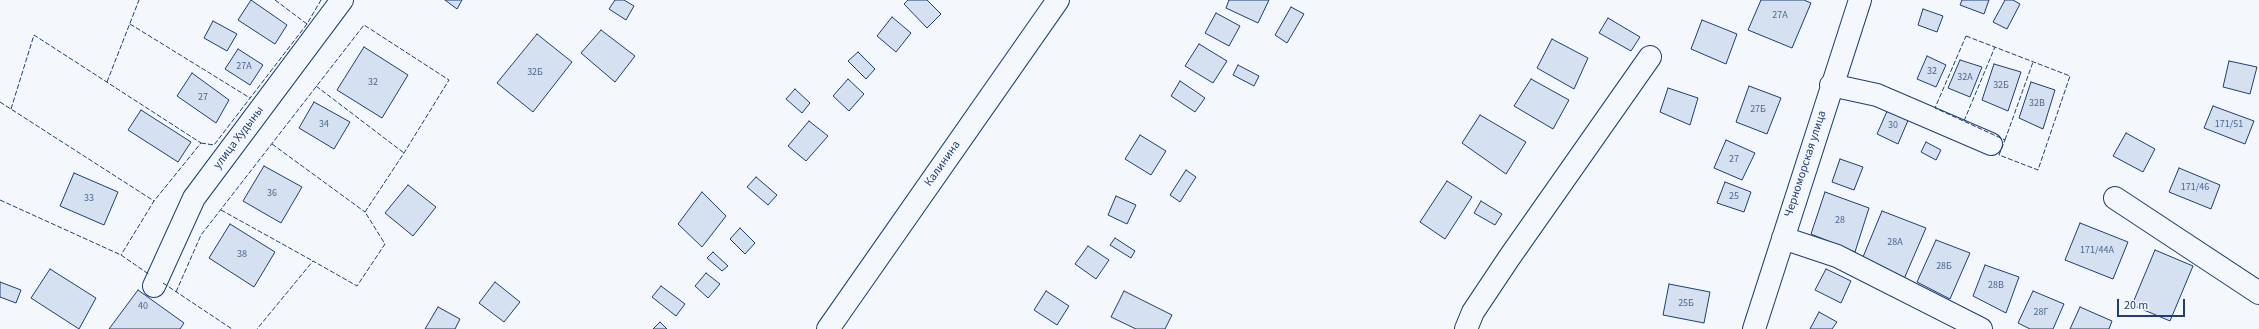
<!DOCTYPE html>
<html>
<head>
<meta charset="utf-8">
<style>
  body { margin:0 }
  #map { position:relative; width:2259px; height:329px; overflow:hidden; background:#f4f7fb; font-family:"Source Sans 3",sans-serif }
  canvas { display:block }
  .scale { position:absolute; left:2117px; top:299px; width:68px; height:18px; box-sizing:border-box; border:2px solid #1d3f73; border-top:0; padding-left:5px; font-size:12px; line-height:14px; white-space:nowrap; color:#1d3f73; -webkit-text-stroke:3px #f4f7fb; paint-order:stroke }
</style>
</head>
<body>
<div id="map">
<canvas width="2259" height="329"></canvas>
<div class="scale">20 m</div>
</div>
<script>
const ctx = document.querySelector('canvas').getContext('2d');
ctx.lineJoin = 'round';
function paint(path, color) {
  ctx.fillStyle = color;
  ctx.fill(path, 'evenodd');
}
function toPath(rows) {
  const path = new Path2D();
  for (const r of rows) {
    path.moveTo(r[0], r[1]);
    for (let i = 2; i < r.length; i += 2) path.lineTo(r[i], r[i + 1]);
  }
  return path;
}
function stroke(path, color, width, dash) {
  ctx.strokeStyle = color;
  ctx.lineWidth = width;
  ctx.lineCap = dash ? 'butt' : 'round';
  ctx.setLineDash(dash || []);
  ctx.stroke(path);
}
function label(font, color, halo, rows, align = 'center') {
  ctx.font = font + ' "Source Sans 3",sans-serif';
  ctx.lineWidth = 3;
  ctx.setLineDash([]);
  ctx.textBaseline = 'middle';
  ctx.strokeStyle = halo;
  ctx.fillStyle = color;
  for (const [text, x, y, turn = 0] of rows) {
    ctx.save();
    ctx.translate(x, y);
    ctx.rotate((+turn || 0) * Math.PI / 180);
    ctx.textAlign = isNaN(turn) ? turn : align;
    if (halo) ctx.strokeText(text, 0, 0);
    ctx.fillText(text, 0, 0);
    ctx.restore();
  }
}
const building = toPath([
  [251,0,287,25,275,44,238,20,251,0],
  [445,0,462,0,457,9,445,0],
  [615,0,624,0,634,6,626,20,609,9,615,0],
  [908,0,927,0,941,14,927,28,904,4,908,0],
  [1229,0,1269,0,1258,23,1226,8,1229,0],
  [1761,0,1804,0,1811,3,1792,48,1748,30,1761,0],
  [1962,0,1989,0,1984,14,1960,5,1962,0],
  [2005,0,2013,0,2020,4,2007,29,1993,22,2005,0],
  [1291,7,1304,14,1287,43,1275,35,1291,7],
  [1923,9,1943,16,1937,32,1918,25,1923,9],
  [1216,13,1240,26,1229,46,1205,33,1216,13],
  [892,17,911,33,896,52,877,36,892,17],
  [1608,18,1640,37,1631,51,1599,33,1608,18],
  [1702,20,1737,34,1726,64,1691,49,1702,20],
  [213,21,237,34,227,51,204,38,213,21],
  [601,30,635,56,615,82,581,53,601,30],
  [537,34,572,62,533,112,497,83,537,34],
  [1552,39,1588,58,1574,89,1537,68,1552,39],
  [1199,44,1227,61,1213,83,1185,66,1199,44],
  [364,47,408,75,382,118,337,90,364,47],
  [238,49,263,65,250,85,225,69,238,49],
  [858,52,875,69,866,79,848,61,858,52],
  [1927,56,1946,65,1936,87,1917,79,1927,56],
  [1960,60,1982,67,1970,97,1948,88,1960,60],
  [2229,61,2257,67,2250,94,2223,87,2229,61],
  [1994,64,2021,72,2008,111,1982,100,1994,64],
  [1238,65,1259,76,1254,86,1233,75,1238,65],
  [192,73,229,100,216,123,177,96,192,73],
  [848,79,864,94,849,111,833,96,848,79],
  [1531,79,1569,100,1553,129,1514,106,1531,79],
  [1180,81,1205,98,1195,112,1171,96,1180,81],
  [2031,82,2055,90,2043,129,2019,118,2031,82],
  [1749,86,1781,98,1767,134,1736,122,1749,86],
  [1668,88,1698,98,1690,125,1660,112,1668,88],
  [795,89,810,103,802,113,786,99,795,89],
  [314,102,350,122,334,149,299,128,314,102],
  [2213,106,2254,121,2245,144,2204,128,2213,106],
  [1888,109,1909,118,1898,144,1877,134,1888,109],
  [141,110,191,142,178,162,128,130,141,110],
  [1480,115,1526,142,1506,174,1462,143,1480,115],
  [809,121,828,136,806,161,788,146,809,121],
  [2126,133,2155,149,2143,172,2113,156,2126,133],
  [1140,135,1166,151,1151,175,1125,159,1140,135],
  [1726,140,1755,153,1742,180,1714,168,1726,140],
  [1926,142,1941,150,1936,160,1921,152,1926,142],
  [1840,159,1863,167,1854,190,1832,182,1840,159],
  [264,166,302,187,281,223,243,201,264,166],
  [2179,168,2220,185,2211,209,2169,192,2179,168],
  [1186,170,1196,177,1180,202,1170,195,1186,170],
  [74,173,118,192,104,225,60,206,74,173],
  [756,177,777,195,768,205,747,187,756,177],
  [1447,181,1472,197,1445,239,1420,222,1447,181],
  [1725,182,1751,192,1744,212,1717,203,1725,182],
  [408,185,436,207,413,236,385,213,408,185],
  [702,192,726,216,702,247,678,224,702,192],
  [1825,192,1869,208,1855,252,1811,234,1825,192],
  [1116,196,1136,205,1127,224,1108,215,1116,196],
  [1481,201,1502,214,1495,225,1474,213,1481,201],
  [1882,211,1926,228,1904,279,1863,257,1882,211],
  [2080,223,2128,242,2113,279,2065,260,2080,223],
  [230,224,275,252,254,287,209,258,230,224],
  [740,228,755,243,745,254,730,239,740,228],
  [1115,238,1135,251,1131,258,1110,245,1115,238],
  [1936,240,1970,253,1950,299,1917,282,1936,240],
  [1088,246,1109,260,1096,279,1075,264,1088,246],
  [2155,250,2193,266,2170,321,2132,305,2155,250],
  [713,252,728,266,722,271,707,258,713,252],
  [1985,265,2019,277,2006,313,1973,296,1985,265],
  [50,269,96,298,79,329,31,298,50,269],
  [1826,269,1851,281,1841,303,1815,290,1826,269],
  [706,273,720,284,708,298,695,286,706,273],
  [0,282,21,290,16,303,0,297,0,282],
  [495,282,520,302,504,322,479,303,495,282],
  [1669,284,1710,292,1704,323,1663,315,1669,284],
  [661,286,685,304,676,316,652,297,661,286],
  [138,290,184,323,180,329,109,329,138,290],
  [1046,291,1069,306,1057,325,1034,310,1046,291],
  [1124,291,1172,315,1165,329,1136,329,1111,317,1124,291],
  [2033,291,2064,304,2053,329,2030,329,2018,323,2033,291],
  [438,307,460,319,455,329,425,329,438,307],
  [2080,307,2112,321,2109,329,2070,329,2080,307],
  [1819,312,1837,322,1832,329,1810,329,1819,312],
  [660,322,667,329,653,329,660,322]
]);
const minor = toPath([
  [1831,85,1877,95,1991,144],
  [2115,198,2259,293],
  [1783,238,1837,256,1981,329],
  [154,286,194,198,342,0],
  [828,329,1058,0],
  [1466,329,1473,312,1509,258,1650,57],
  [1754,329,1860,0]
]);
const fence = toPath([
  [275,0,307,24],
  [130,24,250,98],
  [1966,36,2070,76,2038,170,1999,155,2005,140,1935,108,1966,36],
  [107,82,139,0],
  [316,86,404,153],
  [0,102,154,201,121,255],
  [11,109,34,35,201,143,154,201],
  [1964,121,1995,47],
  [2005,140,2033,62],
  [201,143,214,145,307,24,321,0],
  [272,144,365,212],
  [0,200,121,255,150,275],
  [221,210,313,261],
  [163,283,232,329],
  [176,292,201,235,364,25,449,80,404,153,365,212,385,244,357,286,313,261,257,329]
]);
const numberNames = [
  ["27А",1780,16],
  ["27А",244,67],
  ["32",1932,72],
  ["32Б",535,73],
  ["32А",1965,78],
  ["32",373,83],
  ["32Б",2001,86],
  ["27",203,98],
  ["32В",2037,104],
  ["27Б",1758,110],
  ["34",324,125],
  ["171/51",2229,125],
  ["30",1893,126],
  ["27",1734,160],
  ["171/46",2195,188],
  ["36",272,194],
  ["25",1734,197],
  ["33",89,199],
  ["28",1840,221],
  ["28А",1895,243],
  ["171/44А",2097,251],
  ["38",242,255],
  ["28Б",1944,267],
  ["28В",1996,286],
  ["25Б",1686,304],
  ["40",143,307],
  ["28Г",2041,313]
];
const streetNames = [
  ["улица Худыны",239,138,-53],
  ["Калинина",943,164,-55],
  ["Черноморская улица",1806,164,-72]
];
paint(building, '#d5e0f0');
stroke(building, '#1d3f73', 1);
stroke(minor, '#1d3f73', 24);
stroke(minor, '#f4f7fb', 22);
stroke(fence, '#1d3f73', 1, [5, 2]);
label('10px', '#4b6792', null, numberNames);
label('12px', '#1d3f73', '#f4f7fb', streetNames);
</script>
</body>
</html>
